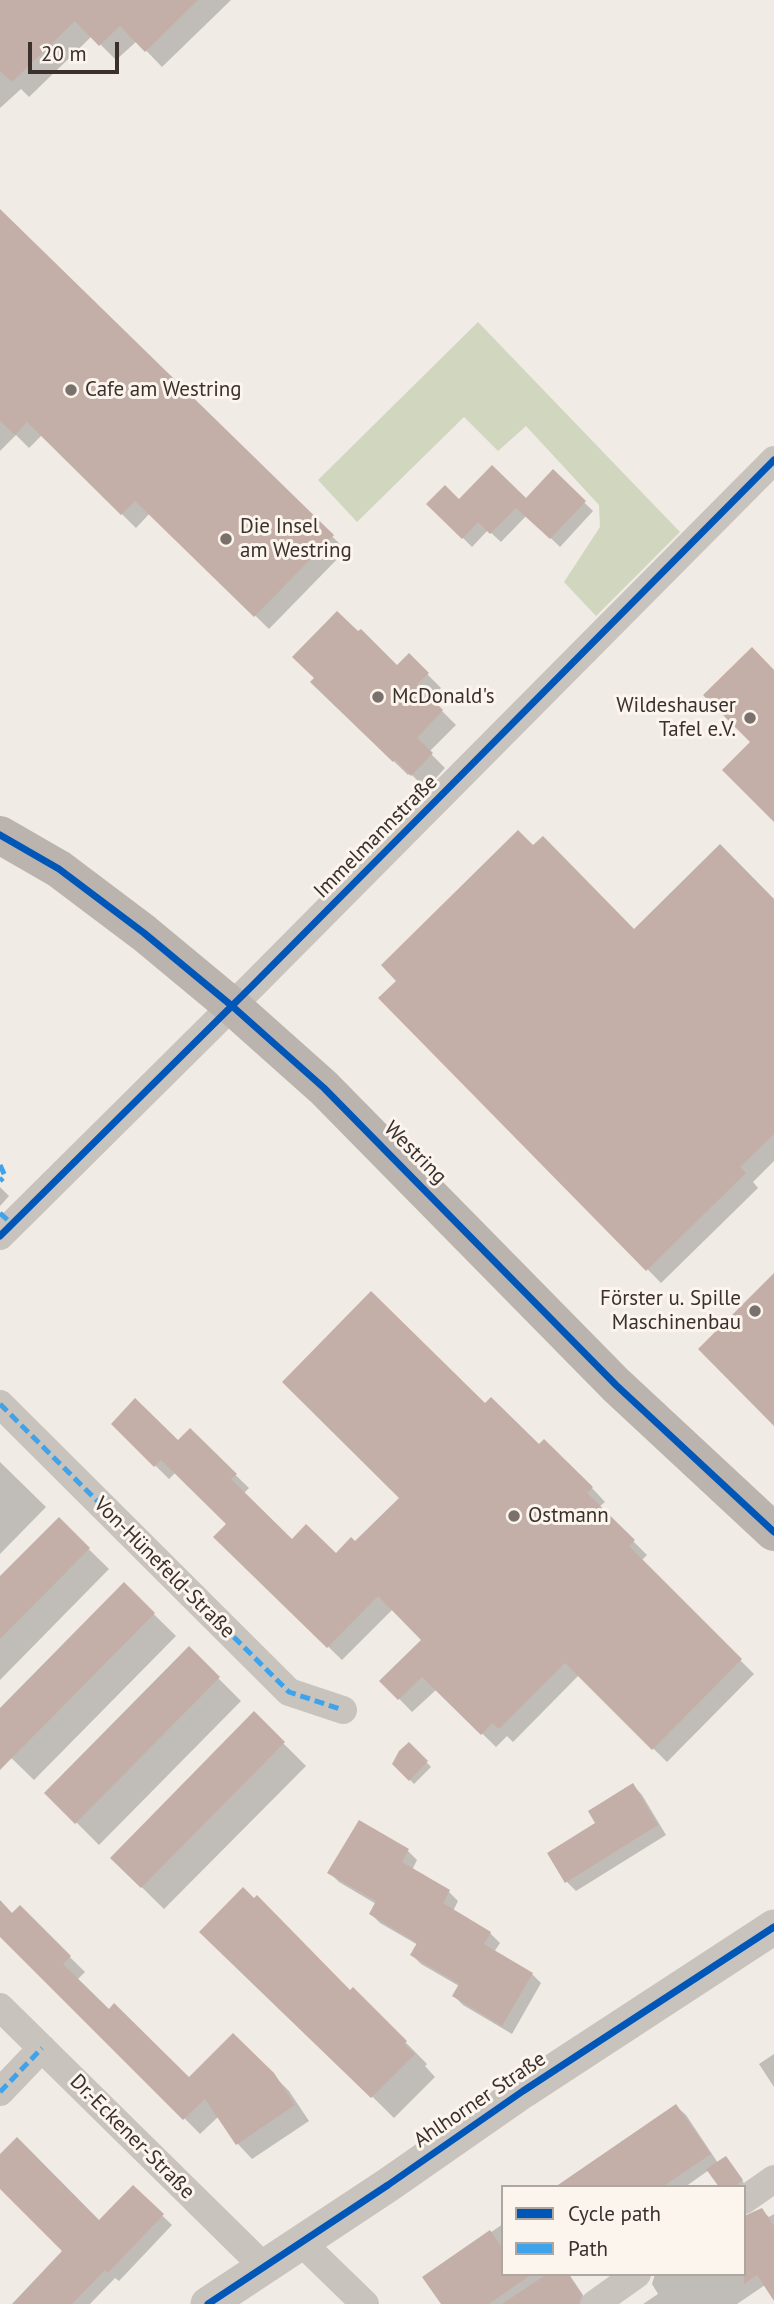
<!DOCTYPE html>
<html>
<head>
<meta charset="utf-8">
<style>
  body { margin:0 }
  #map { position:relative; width:774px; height:2304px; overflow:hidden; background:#f0ebe5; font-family:"PT Sans",sans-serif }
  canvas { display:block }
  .legend { position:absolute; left:501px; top:2185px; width:245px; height:91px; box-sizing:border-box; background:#fbf5ee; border:2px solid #aea6a0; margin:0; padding:9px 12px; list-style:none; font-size:21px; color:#3b302b }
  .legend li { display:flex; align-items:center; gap:14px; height:35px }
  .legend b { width:35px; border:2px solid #aea6a0 }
  .scale { position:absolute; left:28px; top:42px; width:91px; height:32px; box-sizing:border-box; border:4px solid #3b302b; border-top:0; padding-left:9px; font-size:21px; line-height:24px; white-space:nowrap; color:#3b302b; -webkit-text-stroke:5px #fbf5ee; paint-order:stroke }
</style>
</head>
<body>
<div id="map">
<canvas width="774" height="2304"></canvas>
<ul class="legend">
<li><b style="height:9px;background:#0057b8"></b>Cycle path</li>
<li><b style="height:9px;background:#3fa3eb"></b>Path</li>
</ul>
<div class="scale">20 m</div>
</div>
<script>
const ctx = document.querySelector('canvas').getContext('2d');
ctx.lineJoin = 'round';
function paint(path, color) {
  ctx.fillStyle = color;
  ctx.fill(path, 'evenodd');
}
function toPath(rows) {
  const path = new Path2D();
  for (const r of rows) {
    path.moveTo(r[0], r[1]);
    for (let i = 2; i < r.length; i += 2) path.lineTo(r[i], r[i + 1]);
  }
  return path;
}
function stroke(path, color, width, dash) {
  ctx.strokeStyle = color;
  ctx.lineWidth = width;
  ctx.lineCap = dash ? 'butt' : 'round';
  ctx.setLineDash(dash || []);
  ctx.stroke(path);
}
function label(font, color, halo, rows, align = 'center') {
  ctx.font = font + ' "PT Sans",sans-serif';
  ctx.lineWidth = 6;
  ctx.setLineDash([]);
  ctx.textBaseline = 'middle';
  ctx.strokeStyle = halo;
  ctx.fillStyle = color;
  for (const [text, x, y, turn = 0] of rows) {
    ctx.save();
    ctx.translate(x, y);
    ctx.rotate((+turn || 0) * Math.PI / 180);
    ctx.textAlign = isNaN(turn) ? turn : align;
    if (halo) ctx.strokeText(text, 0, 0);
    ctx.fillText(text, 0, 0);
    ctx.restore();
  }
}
const green = toPath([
  [478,322,680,532,596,616,564,582,600,527,599,505,526,426,498,451,464,417,357,522,318,480]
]);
const shadow = toPath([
  [0,0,231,0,162,67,137,41,116,60,92,36,29,97,21,89,0,108],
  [0,211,346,550,269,629,150,513,136,528,42,435,29,448,16,435,0,451],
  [553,472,593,511,560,547,527,515,501,542,488,530,472,547,429,504,526,500],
  [409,656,441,688,430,699,456,725,429,752,445,768,426,789,410,773,408,775,312,682,397,667],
  [774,901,774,1161,753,1182,758,1188,661,1283,381,998],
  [0,1187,9,1196,0,1206],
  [485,1406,592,1488,605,1502,599,1507,647,1555,641,1561,754,1674,667,1762,579,1675,513,1742,507,1736,496,1747,437,1689,412,1712,382,1681,424,1640,393,1609,342,1660,215,1537,228,1524,176,1472,169,1479,113,1424,178,1443,190,1431,249,1488,244,1493,292,1541,336,1555,355,1544,401,1499],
  [0,1462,46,1507,0,1554],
  [59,1520,109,1569,0,1680,0,1579],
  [124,1585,176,1636,34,1780,0,1747,0,1711],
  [189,1649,241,1701,99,1845,47,1793],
  [254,1714,306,1766,164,1909,112,1858],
  [409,1744,431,1767,414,1784,394,1763],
  [633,1785,642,1795,666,1835,576,1891,567,1882,597,1823],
  [408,1851,417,1860,412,1870,449,1892,458,1901,453,1911,490,1933,500,1943,494,1952,532,1974,541,1983,512,2034,463,2005,454,1996,459,1986,421,1964,412,1955,418,1945,380,1923,371,1914,376,1904,339,1882,330,1873],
  [0,1902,13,1915,20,1908,85,1972,77,1980,109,2011,189,2080,233,2035,289,2091,309,2121,252,2159,237,2143,219,2116,200,2134,0,1932],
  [353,1989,427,2064,425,2066,435,2077,394,2118,299,2024],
  [774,2054,774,2087,759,2064],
  [676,2106,686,2115,718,2163,730,2163,746,2186,721,2187,709,2170,685,2187,558,2187],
  [0,2156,100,2222,133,2187,172,2225,119,2281,115,2278,90,2304,14,2304,64,2251,0,2187],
  [761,2210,769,2217,774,2214,774,2298,765,2285,737,2304,643,2304,658,2294,652,2284,655,2274,744,2274],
  [503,2224,503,2274,569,2274,589,2304,443,2304,425,2277]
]);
const building = toPath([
  [0,0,198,0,145,52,120,26,99,46,75,21,12,82,0,71],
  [0,209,334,535,254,617,135,501,121,515,27,422,15,435,0,421],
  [492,465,526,498,553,469,586,501,550,539,516,508,490,534,478,522,462,539,426,504,445,485,459,499],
  [337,611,358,631,361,629,397,665,409,653,429,673,417,684,443,710,417,738,433,753,411,776,395,760,393,762,310,682,314,678,292,657],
  [752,647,774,670,774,822,722,770,750,742,703,695],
  [518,830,533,845,543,836,634,929,720,844,774,899,774,1134,740,1167,746,1173,646,1271,378,998,396,981,381,965],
  [774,1273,774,1426,698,1349],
  [371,1291,485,1403,491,1397,539,1444,544,1439,593,1487,587,1493,635,1540,629,1546,742,1659,652,1750,565,1663,499,1729,492,1723,481,1735,422,1677,398,1700,379,1681,421,1640,378,1596,327,1648,213,1537,226,1524,161,1460,154,1467,111,1424,135,1398,178,1440,190,1428,237,1474,231,1479,292,1539,306,1524,336,1553,351,1537,355,1541,399,1498,282,1382],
  [59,1517,90,1548,0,1639,0,1576],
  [124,1582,155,1613,0,1770,0,1708],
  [189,1646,220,1677,75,1824,44,1793],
  [254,1711,285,1742,141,1888,110,1858],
  [409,1742,428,1761,409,1781,392,1764,399,1751],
  [633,1783,658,1825,565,1883,547,1853,595,1823,588,1811],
  [359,1820,409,1849,402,1862,450,1890,443,1903,491,1932,484,1944,533,1973,502,2026,452,1996,459,1984,410,1955,417,1943,369,1914,376,1901,327,1873],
  [243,1887,254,1898,257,1895,350,1990,353,1987,407,2041,404,2044,415,2054,371,2098,199,1932],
  [0,1900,12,1913,20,1905,71,1956,63,1964,109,2009,114,2003,189,2077,233,2033,274,2073,295,2105,236,2145,205,2099,183,2120,0,1937],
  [676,2104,711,2154,662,2187,555,2187],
  [17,2137,99,2220,133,2185,164,2214,108,2273,105,2270,72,2304,12,2304,62,2251,0,2189,0,2154],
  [726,2156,743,2180,734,2187,719,2187,706,2169],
  [762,2208,774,2226,774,2301,757,2275,744,2284,744,2216],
  [490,2230,503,2249,503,2274,532,2274,489,2304,441,2304,422,2277],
  [547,2274,568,2274,582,2295,579,2304,502,2304]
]);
const minor = toPath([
  [0,1236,253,985,774,460],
  [0,1404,289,1692,343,1710],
  [0,2007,264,2267],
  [0,2092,42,2048],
  [744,2200,774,2179],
  [301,2242,365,2304],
  [595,2304,637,2274]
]);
const tertiary = toPath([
  [208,2304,388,2185,523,2091,774,1927]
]);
const secondary = toPath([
  [0,835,59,869,144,933,232,1006,324,1088,616,1385,774,1532]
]);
const quiet = toPath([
  [0,1165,5,1176,0,1181],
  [0,1213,12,1224],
  [0,1404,289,1692,343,1710],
  [0,2092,42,2048]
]);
const cycleway = toPath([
  [0,835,59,869,144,933,232,1006,324,1088,616,1385,774,1532],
  [0,1236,253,985,774,460],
  [208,2304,388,2185,523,2091,774,1927]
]);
const markers = [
  [71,390,7,"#7a716c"],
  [226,539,7,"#7a716c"],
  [378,697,7,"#7a716c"],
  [750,718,7,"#7a716c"],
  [755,1311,7,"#7a716c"],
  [514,1516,7,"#7a716c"]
];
const poiNames = [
  ["Cafe am Westring",85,390],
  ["Die Insel",240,527],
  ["am Westring",240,551],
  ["McDonald's",392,697],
  ["Wildeshauser",736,706,"right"],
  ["Tafel e.V.",736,730,"right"],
  ["Förster u. Spille",741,1299,"right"],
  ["Maschinenbau",741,1323,"right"],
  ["Ostmann",528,1516]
];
const streetNames = [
  ["Immelmannstraße",376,837,-45],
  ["Westring",415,1153,45],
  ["Von-Hünefeld-Straße",164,1568,45],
  ["Ahlhorner Straße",480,2100,-34],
  ["Dr.-Eckener-Straße",132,2137,45]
];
paint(green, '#d1d6bf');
paint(shadow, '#0003');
paint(building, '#c3afa7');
stroke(minor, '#c9c3be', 28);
stroke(tertiary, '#c9c3be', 35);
stroke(secondary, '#bab3ae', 38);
stroke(quiet, '#3fa3eb', 5, [10, 5]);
stroke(cycleway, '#0057b8', 7);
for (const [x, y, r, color] of markers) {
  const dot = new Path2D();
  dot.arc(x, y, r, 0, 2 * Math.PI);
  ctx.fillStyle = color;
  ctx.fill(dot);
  stroke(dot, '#fbf5ee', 2.5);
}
label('21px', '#3b302b', '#fbf5ee', poiNames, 'left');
label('21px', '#3b302b', '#fbf5ee', streetNames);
</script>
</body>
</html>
